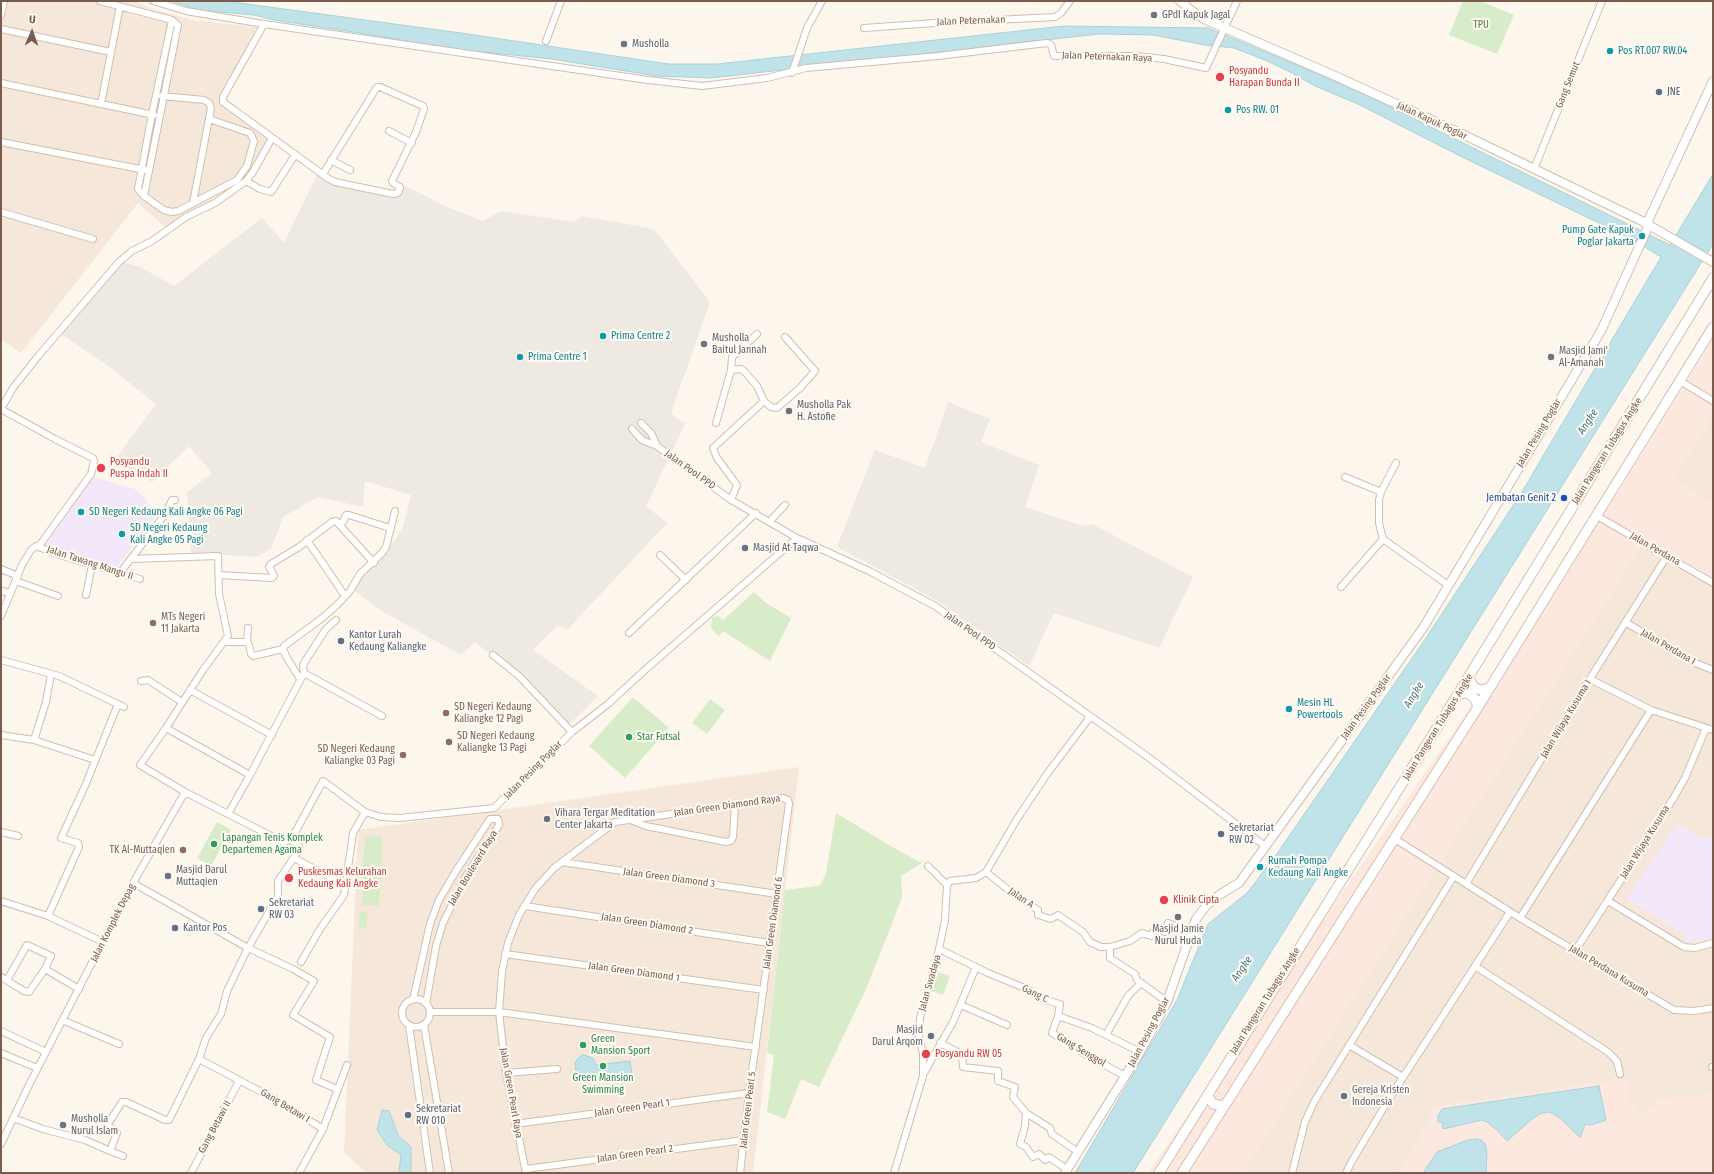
<!DOCTYPE html>
<html>
<head>
<meta charset="utf-8">
<style>
  body { margin:0 }
  #map { position:relative; width:1714px; height:1174px; overflow:hidden; background:#fdf6ec; font-family:"Fira Sans Condensed",sans-serif }
  canvas { display:block }
  .frame { position:absolute; inset:0; border:2px solid #7a5c4d; pointer-events:none }
  .north { position:absolute; left:12px; top:12px; width:40px; height:40px; -webkit-text-stroke:3px #fffaf3; paint-order:stroke; rotate:2deg; font-size:11px; font-weight:700; line-height:16px; text-align:center; color:#7a5c4d }
  .north::after { content:''; display:block; margin:auto; width:14px; height:18px; background:#7a5c4d; clip-path:polygon(50% 0,100% 100%,50% 72%,0 100%) }
</style>
</head>
<body>
<div id="map">
<canvas width="1714" height="1174"></canvas>
<div class="frame"></div>
<div class="north">U</div>
</div>
<script>
const ctx = document.querySelector('canvas').getContext('2d');
ctx.lineJoin = 'round';
function paint(path, color) {
  ctx.fillStyle = color;
  ctx.fill(path, 'evenodd');
}
function toPath(rows) {
  const path = new Path2D();
  for (const r of rows) {
    if (r.length === 3) {
      path.moveTo(r[0] + r[2], r[1]);
      path.arc(r[0], r[1], r[2], 0, 2 * Math.PI);
      continue;
    }
    path.moveTo(r[0], r[1]);
    for (let i = 2; i < r.length; i += 2) path.lineTo(r[i], r[i + 1]);
  }
  return path;
}
function stroke(path, color, width, dash) {
  ctx.strokeStyle = color;
  ctx.lineWidth = width;
  ctx.lineCap = dash ? 'butt' : 'round';
  ctx.setLineDash(dash || []);
  ctx.stroke(path);
}
function label(font, color, halo, rows, align = 'center') {
  ctx.font = font + ' "Fira Sans Condensed",sans-serif';
  ctx.lineWidth = 4;
  ctx.setLineDash([]);
  ctx.textBaseline = 'middle';
  ctx.strokeStyle = halo;
  ctx.fillStyle = color;
  for (const [text, x, y, turn = 0] of rows) {
    ctx.save();
    ctx.translate(x, y);
    ctx.rotate((+turn || 0) * Math.PI / 180);
    ctx.textAlign = isNaN(turn) ? turn : align;
    if (halo) ctx.strokeText(text, 0, 0);
    ctx.fillText(text, 0, 0);
    ctx.restore();
  }
}
const residential = toPath([
  [1,1,136,1,147,7,192,20,257,27,220,101,271,138,247,181,229,197,169,230,138,203,21,353,1,339],
  [1713,414,1713,505,1673,480],
  [1644,541,1713,578,1713,1095,1662,1099,1641,1116,1627,1097,1628,1079,1434,1107,1417,1145,1398,1173,1242,1173],
  [799,767,753,1173,367,1173,344,1153,358,830]
]);
const commercial = toPath([
  [1713,338,1713,414,1673,480,1713,505,1713,578,1644,541,1242,1173,1148,1173,1601,519],
  [1628,1079,1627,1097,1641,1116,1662,1099,1713,1095,1713,1173,1398,1173,1417,1145,1434,1107]
]);
const industrial = toPath([
  [319,171,333,182,400,195,406,186,447,207,483,221,501,211,574,222,582,216,654,229,710,302,671,413,685,424,646,506,667,523,567,630,558,625,533,650,598,696,566,728,518,677,475,642,461,655,383,612,355,591,364,571,384,554,402,530,411,495,365,481,363,507,318,497,283,517,271,549,257,557,191,553,187,492,212,473,189,446,152,482,114,461,156,404,107,365,58,332,123,262,140,267,174,286,262,218,284,243],
  [948,402,990,419,981,442,1039,465,1025,507,1084,526,1092,524,1193,577,1159,648,1054,613,1029,666,936,600,837,547,875,450,925,468]
]);
const education = toPath([
  [94,477,135,489,143,496,155,517,115,570,44,547,81,492],
  [1677,823,1700,838,1713,837,1713,938,1687,944,1683,934,1627,898]
]);
const green = toPath([
  [1463,1,1480,1,1514,15,1497,54,1449,35],
  [754,592,766,603,791,618,770,661,723,631,719,637,711,628,712,617,718,616,723,620],
  [633,697,669,728,625,778,589,746],
  [710,699,725,710,707,734,692,723],
  [836,813,899,851,922,863,901,876,902,897,893,921,866,989,819,1087,801,1079,785,1119,767,1112,774,1055,767,1053,785,890,817,886,821,884,826,873],
  [217,822,231,830,211,866,197,858],
  [365,836,382,837,381,869,363,868],
  [364,875,381,876,379,906,362,905],
  [360,912,368,912,366,929,358,928],
  [938,972,950,976,943,995,931,991]
]);
const water = toPath([
  [171,1,225,1,461,33,668,64,717,64,1064,26,1208,28,1318,74,1366,95,1670,245,1713,174,1713,244,1133,1173,1075,1173,1177,1000,1208,924,1247,893,1276,855,1426,638,1520,495,1661,257,1632,239,1460,156,1358,104,1315,86,1292,73,1265,60,1234,48,1205,45,1153,35,1099,34,711,78,656,76,552,59,444,48,379,36,274,20,254,15,199,10,171,1],
  [583,1055,593,1058,596,1065,630,1061,632,1073,577,1080,575,1063,579,1057,583,1055],
  [1599,1086,1606,1120,1591,1125,1585,1124,1580,1138,1561,1119,1552,1113,1547,1112,1540,1114,1532,1119,1507,1141,1497,1130,1487,1122,1482,1120,1443,1129,1442,1122,1438,1122,1438,1116,1442,1109,1599,1086],
  [382,1110,389,1111,398,1135,411,1147,411,1173,402,1173,399,1171,401,1155,388,1146,377,1130,382,1110],
  [1476,1139,1481,1140,1485,1144,1487,1152,1486,1173,1423,1173,1437,1152,1468,1140,1476,1139]
]);
const minor = toPath([
  [100,1,172,20,178,25,144,196],
  [153,1,186,11,264,24,648,80,702,86,767,78,806,68,938,56,1047,43,1051,45,1054,56,1136,56,1164,59,1206,68,1237,1],
  [1,15,4,1],
  [172,20,152,114,138,189,144,196,164,210,172,212,178,211,237,180,247,166,254,141,250,133,209,119],
  [264,24,223,97,223,102,329,179,335,182,393,194,398,193,400,187,393,183,392,181,416,132,424,109,423,106,380,87,377,87,323,174],
  [864,28,935,23,1055,17,1061,13,1070,1],
  [1,29,111,52],
  [546,41,561,1],
  [792,73,807,28,822,1],
  [1,83,154,115],
  [162,96,204,100,209,103,211,108,193,203],
  [101,104,120,6],
  [389,131,412,143],
  [1,142,145,170],
  [331,160,350,170],
  [1534,169,1602,1],
  [246,181,253,172,272,138],
  [1,212,93,239],
  [731,370,741,369,744,371,757,386,764,401,771,407,777,408,800,388,815,371,785,337],
  [1680,381,1713,401],
  [1,409,13,388,39,355,119,262,132,251,152,241,186,217,215,203,246,181,260,189,271,192,295,155],
  [1,409,55,439,93,458,94,461,91,474,39,546],
  [641,423,651,433,657,446],
  [716,423,731,370,732,357,757,334],
  [632,429,642,440,657,446,731,500,797,538,869,571,935,606,1148,757,1265,846],
  [1345,477,1381,492],
  [731,500,737,485,717,458,713,448,764,401],
  [1597,516,1713,583],
  [770,521,785,505],
  [340,523,343,522,346,515,349,515,390,528],
  [1383,539,1379,523,1379,500,1381,492,1396,463],
  [307,540,345,596],
  [660,555,686,580],
  [1,569,18,576],
  [120,573,166,513,172,500,175,500],
  [219,575,272,578,274,576,269,567,271,564,299,547,332,522,336,521,374,563],
  [16,581,58,596],
  [1341,587,1383,539,1448,585],
  [1,591,11,593],
  [86,595,92,565],
  [1,616,22,565,31,550,36,546,66,557,140,579],
  [1625,622,1693,662,1713,670],
  [629,633,756,513],
  [224,642,247,642,249,645,251,654,253,656,283,649],
  [247,642,248,628],
  [493,655,520,677,572,732],
  [1,660,59,676,124,707],
  [304,673,303,666,304,663,326,629,336,620],
  [300,679,287,658,283,649,284,646,321,619,338,604,350,591,360,574,382,553,386,547,395,511],
  [1590,679,1651,710,1713,730],
  [141,681,148,680,182,702],
  [190,690,272,735],
  [166,728,250,775,304,673,382,716],
  [1,735,34,740,95,760],
  [34,740,46,702,51,674],
  [185,792,283,842,291,840],
  [228,814,250,775],
  [628,819,646,826,726,842,731,841,733,837,735,805],
  [1,832,18,836],
  [1395,839,1520,918,1674,1010,1694,1011,1713,1008],
  [291,840,323,781,365,812,381,817,400,818,494,808,572,732,608,704,646,669,797,538],
  [294,858,345,885],
  [562,862,777,894],
  [928,866,947,885],
  [986,872,1016,896,1038,910,1038,915,1051,919,1058,915,1083,932,1090,942,1101,947,1110,947,1130,941,1142,933,1151,936,1155,929,1165,932,1168,923,1192,933],
  [133,883,248,948,293,969,314,981,293,1015,330,1037,316,1080,337,1089],
  [1466,884,1586,685,1667,556],
  [947,885,950,881,976,878,986,872,1017,819,1047,774,1090,717],
  [1,901,48,916,103,942],
  [1608,901,1684,947,1695,948,1713,943],
  [525,906,769,943],
  [48,916,79,847,78,843,61,838,85,786,118,704],
  [1520,918,1651,710],
  [1110,947,1110,958,1135,974,1137,980,1167,1002],
  [939,949,988,973,1027,989,1045,1000,1060,1004,1058,1016,1092,1028,1140,1052],
  [1575,951,1673,799,1685,778,1706,728],
  [505,954,764,990],
  [301,962,320,929,344,895,353,833,365,812],
  [1475,966,1608,1052,1617,1061,1620,1074],
  [1,977,24,991,29,992,45,969],
  [7,980,27,945,51,956,45,969,79,989],
  [416,1013,14],
  [413,1000,430,924,439,900,456,871,490,819,498,819,499,825,465,878,443,923,436,946,426,1004],
  [961,1005,1007,1025],
  [430,1012,499,1012,756,1047],
  [1058,1016,1052,1033,1074,1045,1083,1053,1125,1076],
  [62,1020,119,1044],
  [409,1025,430,1173],
  [424,1025,449,1173],
  [1,1031,46,1052],
  [1106,1035,1128,996,1141,983],
  [940,1043,962,1054,963,1067,998,1071,998,1081,1015,1087,1013,1097,1026,1113,1025,1126,1020,1144,1026,1147,1033,1157,1039,1154,1045,1160,1049,1157,1068,1170],
  [1349,1045,1403,1077],
  [1,1053,37,1068],
  [199,1059,206,1038,221,1014,227,991,248,948,278,896,278,881,299,850,299,846,291,840],
  [1712,1067,1713,1067],
  [506,1073,557,1069],
  [924,1073,953,1022,976,967],
  [1026,1113,1050,1128,1052,1134,1078,1152],
  [13,1118,43,1129,85,1140,110,1151,117,1133,115,1130,109,1127,108,1124,122,1102,126,1102,165,1120,169,1120,199,1059,273,1098,323,1129],
  [515,1124,749,1093],
  [1,1144,29,1085,133,883,185,792,140,765,166,728,203,670,228,636,219,594,218,556,131,559],
  [110,1151,123,1156],
  [526,1169,744,1140],
  [191,1173,239,1081],
  [299,1173,323,1129,347,1065],
  [526,1173,506,1073,499,1012,502,971,508,943,519,915,535,889,554,868,615,822,783,798,788,800,789,804,749,1093,740,1173],
  [894,1173,923,1076,923,1053,919,1038,920,1018,939,949,945,920,947,885],
  [1292,1173,1305,1122,1314,1102,1454,876],
  [1346,1173,1352,1161,1389,1099,1510,912]
]);
const tertiary = toPath([
  [1180,1,1192,11,1204,19,1333,75,1458,132,1642,221,1713,262],
  [1647,223,1713,81],
  [1065,1173,1140,1052,1167,1002,1196,919,1207,905,1219,895,1239,883,1423,628,1601,331,1649,225]
]);
const secondary = toPath([
  [1469,676,1471,683,1475,688,1481,690,1489,688],
  [1458,694,1466,693,1471,695,1475,699,1478,707],
  [1207,1095,1213,1104,1224,1106],
  [1159,1173,1458,694,1713,278],
  [1182,1173,1478,707,1713,327]
]);
const markers = [
  [1154,15,4,"#6b7280"],
  [624,44,4,"#6b7280"],
  [1610,51,4,"#0f9aa8"],
  [1220,77,5,"#e0444e"],
  [1659,92,4,"#5c6f8a"],
  [1228,110,4,"#0f9aa8"],
  [1642,236,4,"#0f9aa8"],
  [603,336,4,"#0f9aa8"],
  [704,344,4,"#6b7280"],
  [520,357,4,"#0f9aa8"],
  [1551,357,4,"#6b7280"],
  [789,411,4,"#6b7280"],
  [101,468,5,"#e0444e"],
  [1564,498,4,"#1a4fb4"],
  [81,512,4,"#0f9aa8"],
  [122,534,4,"#0f9aa8"],
  [745,548,4,"#6b7280"],
  [153,623,4,"#8d6e63"],
  [341,641,4,"#5c6f8a"],
  [1289,709,4,"#0f9aa8"],
  [446,713,4,"#8d6e63"],
  [629,737,4,"#2e9e5b"],
  [449,742,4,"#8d6e63"],
  [403,755,4,"#8d6e63"],
  [547,819,4,"#6b7280"],
  [1221,834,4,"#5c6f8a"],
  [214,844,4,"#2e9e5b"],
  [183,850,4,"#8d6e63"],
  [1260,867,4,"#0f9aa8"],
  [168,876,4,"#6b7280"],
  [289,878,5,"#e0444e"],
  [1164,900,5,"#e0444e"],
  [261,909,4,"#5c6f8a"],
  [1178,917,4,"#6b7280"],
  [175,928,4,"#5c6f8a"],
  [931,1036,4,"#6b7280"],
  [583,1045,4,"#2e9e5b"],
  [926,1054,5,"#e0444e"],
  [603,1066,4,"#2e9e5b"],
  [1344,1096,4,"#6b7280"],
  [408,1115,4,"#5c6f8a"],
  [63,1125,4,"#6b7280"]
];
const worshipNames = [
  ["GPdI Kapuk Jagal",1162,15],
  ["Musholla",632,44],
  ["Musholla",712,338],
  ["Baitul Jannah",712,350],
  ["Masjid Jami'",1559,351],
  ["Al-Amanah",1559,363],
  ["Musholla Pak",797,405],
  ["H. Astofie",797,417],
  ["Masjid At Taqwa",753,548],
  ["Vihara Tergar Meditation",555,813],
  ["Center Jakarta",555,825],
  ["Masjid Darul",176,870],
  ["Muttaqien",176,882],
  ["Masjid Jamie",1178,929,"center"],
  ["Nurul Huda",1178,941,"center"],
  ["Masjid",923,1030,"right"],
  ["Darul Arqom",923,1042,"right"],
  ["Gereja Kristen",1352,1090],
  ["Indonesia",1352,1102],
  ["Musholla",71,1119],
  ["Nurul Islam",71,1131]
];
const streetNames = [
  ["Jalan Peternakan",971,21,-2],
  ["Jalan Peternakan Raya",1107,57,2],
  ["Gang Semut",1568,85,-68],
  ["Jalan Kapuk Poglar",1432,121,25],
  ["Jalan Pesing Poglar",1539,433,-59],
  ["Jalan Pangeran Tubagus Angke",1607,451,-58],
  ["Jalan Pool PPD",690,470,36],
  ["Jalan Perdana",1655,549,30],
  ["Jalan Tawang Mangu II",90,563,18],
  ["Jalan Pool PPD",970,631,35],
  ["Jalan Perdana I",1668,647,30],
  ["Jalan Pesing Poglar",1366,707,-54],
  ["Jalan Wijaya Kusuma I",1566,719,-59],
  ["Jalan Pangeran Tubagus Angke",1438,727,-58],
  ["Jalan Pesing Poglar",533,770,-45],
  ["Jalan Green Diamond Raya",727,806,-8],
  ["Jalan Wijaya Kusuma",1645,842,-58],
  ["Jalan Boulevard Raya",473,868,-59],
  ["Jalan Green Diamond 3",669,878,8],
  ["Jalan A",1021,898,34],
  ["Jalan Komplek Depag",113,923,-63],
  ["Jalan Green Diamond 6",773,923,-82],
  ["Jalan Green Diamond 2",647,924,9],
  ["Jalan Perdana Kusuma",1609,971,31],
  ["Jalan Green Diamond 1",634,972,8],
  ["Jalan Swadaya",930,983,-74],
  ["Gang C",1035,994,26],
  ["Jalan Pangeran Tubagus Angke",1265,1001,-58],
  ["Jalan Pesing Poglar",1149,1032,-62],
  ["Gang Senggol",1081,1050,31],
  ["Jalan Green Pearl Raya",511,1093,80],
  ["Gang Betawi I",285,1106,31],
  ["Jalan Green Pearl 1",632,1108,-8],
  ["Jalan Green Pearl 5",748,1110,-83],
  ["Gang Betawi II",215,1127,-62],
  ["Jalan Green Pearl 2",635,1154,-8]
];
const parkNames = [
  ["TPU",1481,25]
];
const cultureNames = [
  ["Pos RT.007 RW.04",1618,51],
  ["Pos RW. 01",1236,110],
  ["Pump Gate Kapuk",1634,230,"right"],
  ["Poglar Jakarta",1634,242,"right"],
  ["Prima Centre 2",611,336],
  ["Prima Centre 1",528,357],
  ["SD Negeri Kedaung Kali Angke 06 Pagi",89,512],
  ["SD Negeri Kedaung",130,528],
  ["Kali Angke 05 Pagi",130,540],
  ["Mesin HL",1297,703],
  ["Powertools",1297,715],
  ["Rumah Pompa",1268,861],
  ["Kedaung Kali Angke",1268,873]
];
const healthNames = [
  ["Posyandu",1229,71],
  ["Harapan Bunda II",1229,83],
  ["Posyandu",110,462],
  ["Puspa Indah II",110,474],
  ["Puskesmas Kelurahan",298,872],
  ["Kedaung Kali Angke",298,884],
  ["Klinik Cipta",1173,900],
  ["Posyandu RW 05",935,1054]
];
const serviceNames = [
  ["JNE",1667,92],
  ["Kantor Lurah",349,635],
  ["Kedaung Kaliangke",349,647],
  ["Sekretariat",1229,828],
  ["RW 02",1229,840],
  ["Sekretariat",269,903],
  ["RW 03",269,915],
  ["Kantor Pos",183,928],
  ["Sekretariat",416,1109],
  ["RW 010",416,1121]
];
const transitNames = [
  ["Jembatan Genit 2",1556,498]
];
const educationNames = [
  ["MTs Negeri",161,617],
  ["11 Jakarta",161,629],
  ["SD Negeri Kedaung",454,707],
  ["Kaliangke 12 Pagi",454,719],
  ["SD Negeri Kedaung",457,736],
  ["Kaliangke 13 Pagi",457,748],
  ["SD Negeri Kedaung",395,749,"right"],
  ["Kaliangke 03 Pagi",395,761,"right"],
  ["TK Al-Muttaqien",175,850,"right"]
];
const leisureNames = [
  ["Star Futsal",637,737],
  ["Lapangan Tenis Komplek",222,838],
  ["Departemen Agama",222,850],
  ["Green",591,1039],
  ["Mansion Sport",591,1051],
  ["Green Mansion",603,1078,"center"],
  ["Swimming",603,1090,"center"]
];
const waterNames = [
  ["Angke",1588,422,-57],
  ["Angke",1414,695,-58],
  ["Angke",1242,969,-56]
];
paint(residential, '#f5e8da');
paint(commercial, '#fde8e0');
paint(industrial, '#efe9e4');
paint(education, '#f3e8fa');
paint(green, '#d8ecc9');
paint(water, '#bfe3e8');
stroke(water, '#a5d3da', 1);
stroke(minor, '#d1beb0', 8);
stroke(tertiary, '#d1beb0', 10);
stroke(secondary, '#d6c0b0', 11);
stroke(minor, '#fff', 6);
stroke(tertiary, '#fff', 8);
stroke(secondary, '#fff', 9);
for (const [x, y, r, color] of markers) {
  const dot = new Path2D();
  dot.arc(x, y, r, 0, 2 * Math.PI);
  ctx.fillStyle = color;
  ctx.fill(dot);
  stroke(dot, '#fffaf3', 1.5);
}
label('10px', '#5b616d', '#fffaf3', worshipNames, 'left');
label('10px', '#7a5c4d', '#fffaf3', streetNames);
label('10px', '#537a41', '#fffaf3', parkNames);
label('10px', '#0d838f', '#fffaf3', cultureNames, 'left');
label('10px', '#be3a42', '#fffaf3', healthNames, 'left');
label('10px', '#4e5e75', '#fffaf3', serviceNames, 'left');
label('10px', '#164399', '#fffaf3', transitNames, 'right');
label('10px', '#785e54', '#fffaf3', educationNames, 'left');
label('10px', '#27864d', '#fffaf3', leisureNames, 'left');
label('italic 11px', '#437c86', '#fffaf3', waterNames);
</script>
</body>
</html>
